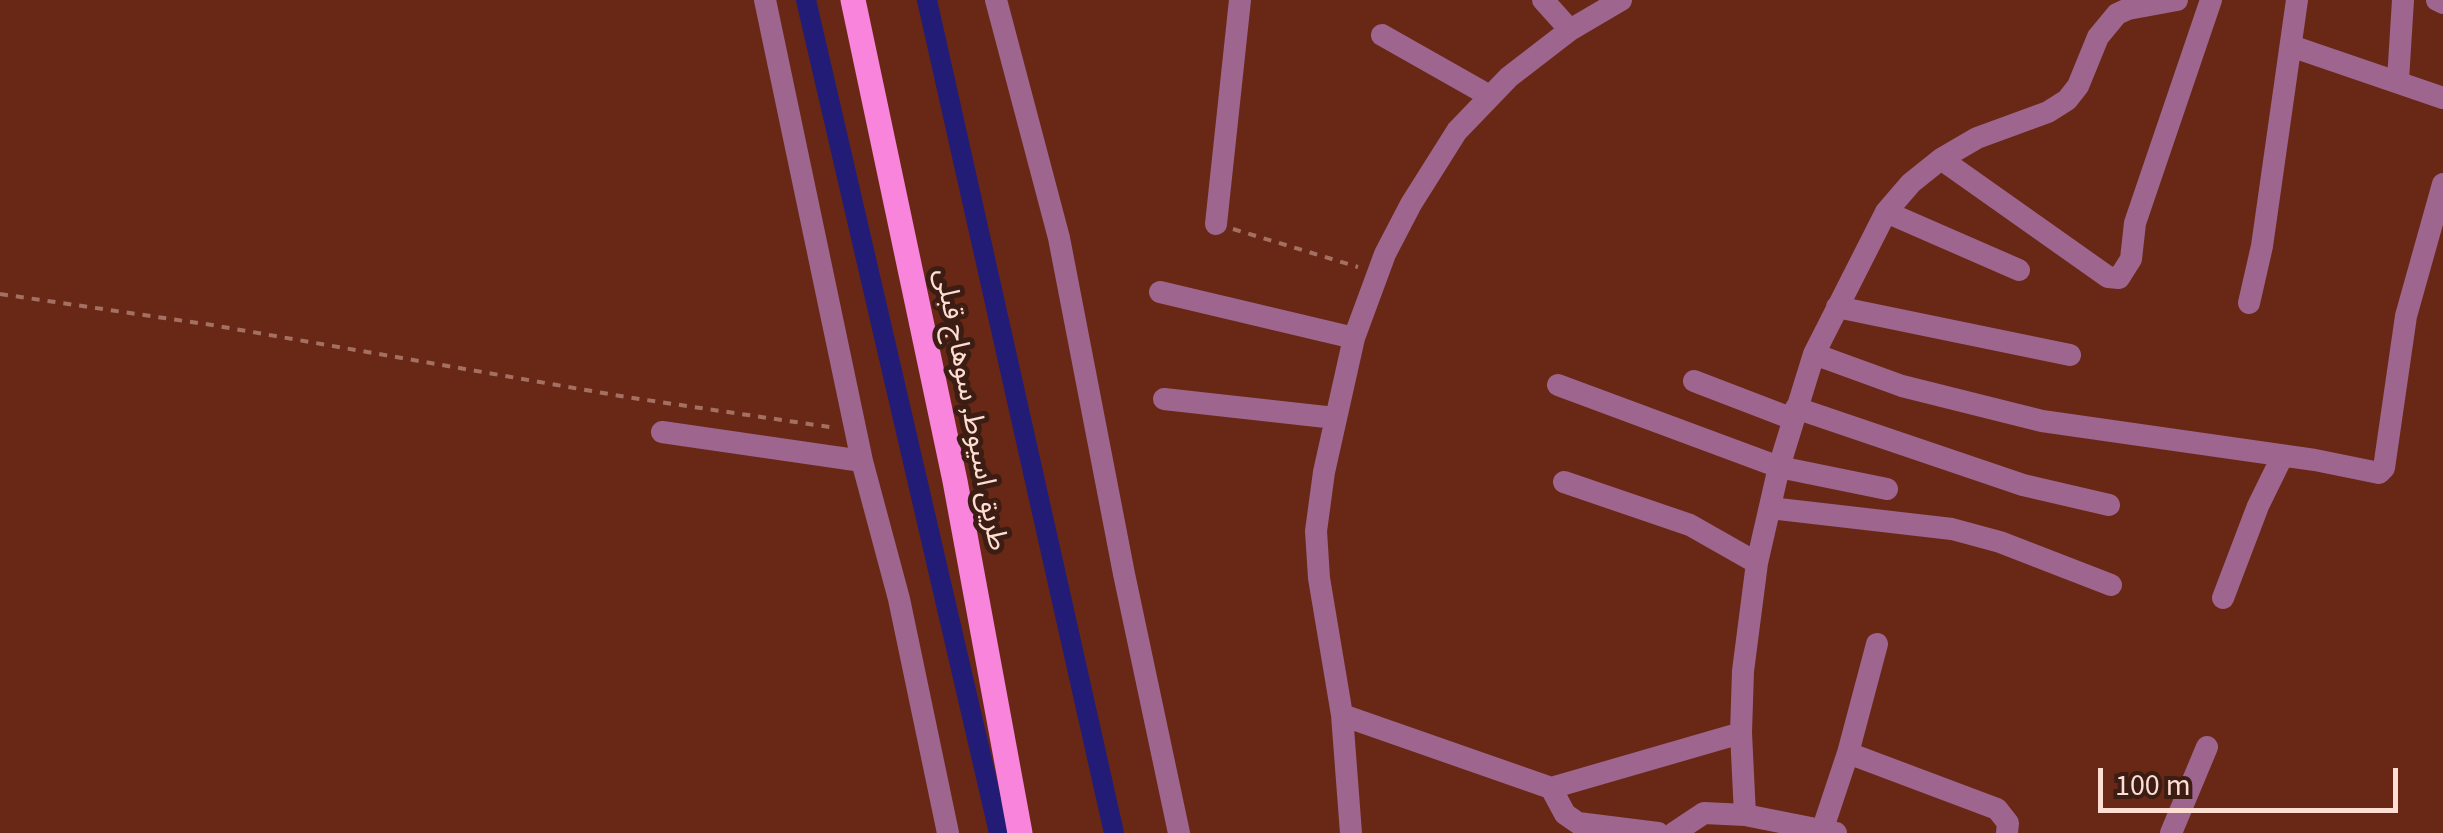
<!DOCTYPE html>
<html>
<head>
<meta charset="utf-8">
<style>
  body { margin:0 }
  #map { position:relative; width:2443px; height:833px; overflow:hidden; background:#692815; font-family:"Source Sans 3",sans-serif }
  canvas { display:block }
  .scale { position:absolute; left:2098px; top:768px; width:300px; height:45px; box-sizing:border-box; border:5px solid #feddd3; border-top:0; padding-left:12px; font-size:30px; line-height:35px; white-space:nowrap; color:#feddd3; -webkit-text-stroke:8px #3b1d14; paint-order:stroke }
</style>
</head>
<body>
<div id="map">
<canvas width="2443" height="833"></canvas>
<div class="scale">100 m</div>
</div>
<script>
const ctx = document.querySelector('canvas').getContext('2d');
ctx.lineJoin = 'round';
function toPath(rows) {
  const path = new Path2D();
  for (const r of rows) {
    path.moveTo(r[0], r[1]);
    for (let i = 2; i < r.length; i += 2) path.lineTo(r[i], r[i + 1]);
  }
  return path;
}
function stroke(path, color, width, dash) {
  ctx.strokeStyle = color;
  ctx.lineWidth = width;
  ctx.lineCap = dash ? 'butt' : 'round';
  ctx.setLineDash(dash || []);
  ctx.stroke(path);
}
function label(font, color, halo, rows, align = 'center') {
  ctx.font = font + ' "Source Sans 3","Noto Sans Arabic",sans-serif';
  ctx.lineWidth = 10;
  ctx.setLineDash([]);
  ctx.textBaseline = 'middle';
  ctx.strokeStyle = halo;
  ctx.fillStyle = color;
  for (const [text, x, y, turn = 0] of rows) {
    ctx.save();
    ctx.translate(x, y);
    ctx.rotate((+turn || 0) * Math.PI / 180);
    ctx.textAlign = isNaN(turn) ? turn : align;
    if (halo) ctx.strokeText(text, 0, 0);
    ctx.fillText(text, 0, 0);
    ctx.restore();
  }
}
const canal = toPath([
  [806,0,999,833],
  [927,0,1114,833]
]);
const path = toPath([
  [1233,229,1358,267],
  [0,294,212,325,626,397,836,428]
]);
const minor = toPath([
  [765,0,862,461,899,599,948,833],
  [996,0,1059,238,1124,574,1179,833],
  [1543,0,1570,30],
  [2437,0,2443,3],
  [1382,35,1488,95],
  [2291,46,2443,98],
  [2398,80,2403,0],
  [1941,159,2108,277,2119,278,2131,259,2135,223,2211,0],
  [1886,212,2019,270],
  [1216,224,1240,0],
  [1160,292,1354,338],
  [2249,303,2262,246,2297,0],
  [1837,307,2070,355],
  [1814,354,1886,212,1911,183,1941,159,1977,138,2048,112,2067,100,2078,86,2098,37,2117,14,2128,9,2177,0],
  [1694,381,1793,419],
  [1558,385,1779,467,1887,489],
  [1164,399,1335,418],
  [1796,408,2023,485,2109,505],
  [662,432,862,461],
  [1564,482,1690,525,1757,563],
  [1770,508,1952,529,2000,542,2111,585],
  [2223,598,2258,506,2282,457],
  [1342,715,1551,788,1741,733,1743,671,1757,563,1779,467,1814,354,1902,386,2042,421,2315,460,2379,473,2384,468,2406,316,2443,184],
  [1741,733,1745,815,1836,833],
  [1848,753,1877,644],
  [1551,788,1565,814,1578,823,1658,833],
  [1823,828,1848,753,1997,809,2008,823,2007,833],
  [1351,833,1342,715,1319,578,1316,531,1324,472,1354,338,1385,254,1411,204,1457,131,1509,77,1570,30,1621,0],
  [1674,833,1704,813,1745,815],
  [2171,833,2207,747]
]);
const major = toPath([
  [853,0,955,481,1020,833]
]);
const streetNames = [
  ["طريق اسيوط, سوهاج قبلى",969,410,79]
];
stroke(canal, '#231c76', 20);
stroke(path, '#a57061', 4, [8, 8]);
stroke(minor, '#9e658e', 22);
stroke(major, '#f884dc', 25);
label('28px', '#feddd3', '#3b1d14', streetNames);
</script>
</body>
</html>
